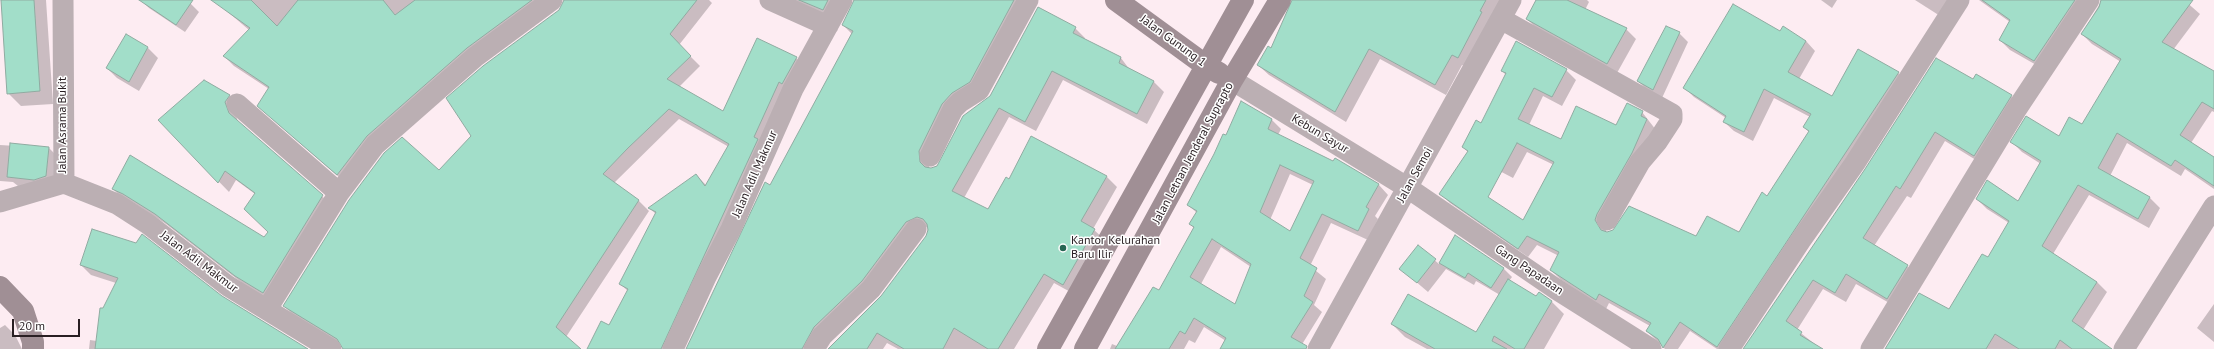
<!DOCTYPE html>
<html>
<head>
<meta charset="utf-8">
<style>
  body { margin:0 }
  #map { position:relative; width:2214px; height:349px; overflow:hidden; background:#fdecf2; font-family:"PT Sans",sans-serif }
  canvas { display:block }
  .scale { position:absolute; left:12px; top:319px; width:68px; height:18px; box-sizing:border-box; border:2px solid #291f23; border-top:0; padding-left:5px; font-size:12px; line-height:14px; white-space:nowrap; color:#291f23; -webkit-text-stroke:3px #fefefe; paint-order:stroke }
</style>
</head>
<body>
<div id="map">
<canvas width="2214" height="349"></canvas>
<div class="scale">20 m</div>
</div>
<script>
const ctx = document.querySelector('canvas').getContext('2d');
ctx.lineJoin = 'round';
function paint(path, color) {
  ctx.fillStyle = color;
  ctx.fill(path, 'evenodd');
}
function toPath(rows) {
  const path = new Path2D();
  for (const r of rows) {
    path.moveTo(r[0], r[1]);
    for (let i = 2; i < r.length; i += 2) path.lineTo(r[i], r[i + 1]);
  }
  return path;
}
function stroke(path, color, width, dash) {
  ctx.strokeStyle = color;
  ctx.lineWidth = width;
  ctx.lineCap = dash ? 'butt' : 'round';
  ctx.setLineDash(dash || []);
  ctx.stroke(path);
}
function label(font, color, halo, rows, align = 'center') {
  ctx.font = font + ' "PT Sans",sans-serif';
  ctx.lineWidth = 3;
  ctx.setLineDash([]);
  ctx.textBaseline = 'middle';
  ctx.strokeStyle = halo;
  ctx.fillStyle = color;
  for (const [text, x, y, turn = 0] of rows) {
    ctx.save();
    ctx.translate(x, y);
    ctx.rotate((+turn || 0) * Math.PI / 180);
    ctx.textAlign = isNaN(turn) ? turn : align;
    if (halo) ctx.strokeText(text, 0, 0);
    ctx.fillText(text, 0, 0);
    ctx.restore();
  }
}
const shadow = toPath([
  [2,0,46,0,53,104,21,106,8,93],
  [141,0,187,0,199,12,185,32,149,8],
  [225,0,555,0,478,57,348,185,269,116,269,89,234,66,224,56,249,30,221,6],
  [565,0,709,0,712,3,679,45,700,66,679,87,723,112,796,58,806,68,674,349,588,349,609,326,628,291,620,284,656,214,649,208,696,175,707,186,729,147,679,119,614,183,639,201,649,211,566,337,580,349,344,349,343,345,294,316,284,306,439,171,472,136,560,10],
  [789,0,845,0,833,20],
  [855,0,1032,0,962,103,929,162,929,169,938,166,990,96,1075,28,1085,38,1084,40,1121,58,1130,70,1154,82,1164,92,1147,124,1063,80,1036,131,1009,117,964,198,988,210,1009,180,1107,177,1117,187,1093,229,1105,240,1074,294,1054,283,1014,349,898,349,887,343,883,349,829,349,881,297,927,236,928,227,922,228,817,349,687,349,770,186,852,34,843,25],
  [1302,0,1502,0,1468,68,1462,65,1446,95,1380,59,1346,122,1269,75,1258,65,1271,49],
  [1536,0,1587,0,1589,2,1585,10,1626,29,1636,39,1617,73,1537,29,1527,19],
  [1821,0,1837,0,1832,8],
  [1915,0,1965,0,1948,21],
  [1979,0,2093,0,2045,70,2010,50,2000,40,2010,22],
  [2102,0,2184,0,2200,14,2173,50,2214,72,2214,112,2212,111,2191,143,2214,159,2214,189,2185,169,2181,176,2127,143,2110,176,2150,198,2160,208,2149,228,2089,195,2053,254,2097,282,2107,292,2083,330,2111,349,1886,349,1950,311,1988,259,2009,223,1987,209,1977,199,2018,202,2041,164,2022,152,2012,142,2060,138,2083,126,2121,62,2092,44,2082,34],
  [1780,32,1806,41,1815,51,1799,79,1832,97,1898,73,1908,82,1732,349,1717,349,1690,331,1678,349,1665,349,1647,331,1650,326,1609,303,1606,309,1561,280,1551,270,1559,256,1537,245,1528,257,1450,203,1441,194,1523,222,1554,165,1527,152,1513,178,1473,157,1463,147,1481,124,1506,75,1502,71,1566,70,1576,80,1562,106,1543,96,1529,125,1561,141,1617,126,1642,112,1656,130,1606,224,1606,233,1697,238,1740,233,1768,197,1809,132,1804,127,1810,117,1774,98,1753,141,1734,131,1724,122,1726,118,1694,97,1685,88],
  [1679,33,1688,42,1662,98,1647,90,1638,81],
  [126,35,148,48,158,58,139,91,117,78,107,68],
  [1974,80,2011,96,2021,106,1984,165,1945,141,1911,198,1907,196,1874,246,1907,266,1917,276,1898,308,1856,284,1846,302,1823,289,1797,330,1821,349,1745,349],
  [229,95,239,105,235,112,238,122,333,206,273,302,246,286,166,224,134,203,123,199,113,189,264,239,269,232,255,194,236,180,229,192,159,120],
  [1272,120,1281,129,1278,135,1334,162,1336,159,1379,185,1388,195,1375,216,1378,219,1368,240,1331,223,1310,266,1326,279,1314,305,1322,312,1301,346,1304,349,1221,349,1226,341,1204,327,1195,343,1189,340,1184,349,1110,349,1112,344,1117,346,1159,292,1194,228,1190,224,1197,213,1188,205,1226,136],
  [1290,174,1313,185,1290,232,1270,220],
  [1221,247,1251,267,1235,305,1201,284],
  [0,145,49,148,59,158,56,186,18,186,13,182,0,181],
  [1455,236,1504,269,1512,277,1509,281,1537,298,1539,293,1552,302,1564,314,1544,349,1427,349,1405,337,1392,324,1477,334,1500,295,1476,281,1474,285,1446,269,1428,292,1401,269,1418,246,1439,264],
  [81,265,221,297,306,349,89,349,90,340,97,341,103,309,116,283,91,275],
  [2214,304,2214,342,2197,328],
  [5,325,15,335,22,349,0,349,0,328]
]);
const building = toPath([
  [1,0,34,0,40,91,7,94,1,0],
  [139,0,193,0,176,25,139,0],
  [211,0,251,0,277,26,298,0,383,0,395,15,415,0,532,0,467,48,367,136,337,175,257,106,269,87,223,56,250,28,211,0],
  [564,0,697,0,670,34,691,56,667,79,723,111,757,38,797,57,782,84,779,82,754,137,758,139,661,349,587,349,601,321,609,325,628,289,619,284,656,212,648,208,696,174,705,186,729,144,669,109,628,148,603,174,639,200,556,327,581,349,343,349,337,339,283,306,349,200,384,153,402,137,439,170,471,136,446,98,483,66,559,10,564,0],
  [799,0,828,0,823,10,799,0],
  [854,0,1014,0,970,82,952,93,942,104,919,151,920,162,925,167,931,168,937,166,963,116,990,96,1038,7,1076,27,1073,33,1121,57,1119,63,1154,81,1137,114,1052,71,1025,122,999,108,952,191,988,209,1006,177,1009,179,1031,136,1107,176,1081,221,1095,229,1063,285,1044,274,998,349,988,349,954,328,943,349,904,349,877,333,867,349,828,349,881,296,926,236,928,230,927,224,923,219,917,217,906,222,862,281,814,327,802,349,686,349,765,182,770,185,853,31,842,25,854,0],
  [1292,0,1486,0,1480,11,1482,12,1458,58,1452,55,1435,85,1369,49,1335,112,1257,65,1268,46,1271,48,1292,0],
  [1536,0,1567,0,1627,28,1607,64,1526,19,1536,0],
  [1982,0,2075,0,2034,61,1999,40,2010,20,1982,0],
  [2101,0,2193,0,2162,42,2214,71,2214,109,2202,102,2180,135,2214,157,2214,186,2175,160,2171,166,2117,133,2098,168,2150,197,2138,219,2078,185,2042,246,2097,282,2072,321,2112,349,2072,349,2060,340,2055,349,2019,349,1995,334,1986,349,1885,349,1919,293,1949,309,1982,254,1988,257,2009,221,1976,199,1987,180,2018,201,2041,161,2010,142,2026,116,2059,136,2069,117,2082,124,2121,59,2081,34,2099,7,2101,0],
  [1733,4,1780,31,1783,26,1806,41,1788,72,1832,96,1858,49,1899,72,1717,347,1680,322,1663,348,1658,339,1646,331,1651,323,1599,294,1596,300,1550,270,1559,252,1527,236,1518,249,1439,194,1468,151,1462,147,1476,120,1481,123,1506,73,1501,71,1516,41,1567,69,1552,97,1534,88,1518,119,1561,139,1576,106,1616,125,1627,103,1643,111,1641,116,1647,119,1632,153,1597,214,1595,220,1601,230,1607,232,1613,230,1629,206,1696,236,1707,216,1739,232,1762,192,1767,196,1809,131,1803,127,1811,114,1764,89,1744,132,1723,122,1726,116,1683,88,1733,4],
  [1517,143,1554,162,1523,220,1488,197,1517,143],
  [1666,26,1680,32,1653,90,1637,81,1666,26],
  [126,34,148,47,129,82,106,68,126,34],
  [1936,58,1973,79,1976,74,2012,95,1974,156,1935,132,1900,189,1896,186,1863,238,1908,265,1887,299,1846,274,1835,293,1813,280,1786,321,1802,332,1800,335,1823,349,1743,349,1865,169,1936,58],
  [204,80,230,95,225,102,229,113,323,195,263,293,235,276,155,214,123,194,112,189,130,155,264,237,268,232,244,209,255,193,225,171,218,183,158,120,204,80],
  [1241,101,1272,119,1268,129,1333,161,1335,158,1379,184,1366,207,1369,209,1358,231,1322,214,1300,258,1317,268,1304,296,1313,302,1291,337,1307,346,1306,349,1220,349,1226,338,1194,318,1185,334,1180,331,1169,349,1115,349,1153,287,1159,290,1194,227,1189,224,1197,211,1187,205,1214,154,1223,134,1226,135,1241,101],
  [1280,165,1314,181,1290,231,1260,212,1280,165],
  [1212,239,1251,264,1235,304,1190,277,1212,239],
  [10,143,49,147,46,176,34,180,7,177,10,143],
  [92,229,136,243,142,234,222,296,308,349,95,349,100,308,103,308,118,278,80,265,92,229],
  [1455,235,1504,268,1491,288,1468,273,1465,278,1439,263,1455,235],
  [1418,245,1436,259,1417,283,1399,269,1418,245],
  [1508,279,1536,296,1539,292,1552,301,1524,349,1515,349,1494,336,1492,341,1507,349,1435,349,1391,324,1408,294,1476,332,1508,279]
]);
const street = toPath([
  [63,0,64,183],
  [770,0,828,26],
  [1501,19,1672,114,1672,119,1657,142,1640,162,1607,220],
  [1232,80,1408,188,1556,289,1651,349],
  [237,104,339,193],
  [930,156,953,109,960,102,979,90,1028,0],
  [64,183,117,204,148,224,228,286,331,349],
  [0,202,64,183],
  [267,309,339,193,375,145,475,57,552,0],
  [673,349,706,277,731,229,793,89,842,0],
  [814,349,822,336,871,289,916,229],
  [1318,349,1511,0],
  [1729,349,1801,240,1855,163,1959,0],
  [1871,349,2016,110,2089,0],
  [2124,349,2214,206]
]);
const secondary = toPath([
  [1116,0,1205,65,1219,73],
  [0,287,23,311,33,342,33,349],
  [1048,349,1243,0],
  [1085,349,1232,80,1280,0]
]);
const markers = [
  [1063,248,4,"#266653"]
];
const streetNames = [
  ["Jalan Gunung 1",1173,41,36],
  ["Jalan Asrama Bukit",63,125,-90],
  ["Kebun Sayur",1320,134,31],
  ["Jalan Letnan Jenderal Suprapto",1193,153,-62],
  ["Jalan Adil Makmur",755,174,-66],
  ["Jalan Semoi",1415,175,-61],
  ["Jalan Adil Makmur",199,262,37],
  ["Gang Papadaan",1529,270,34]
];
const poiNames = [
  ["Kantor Kelurahan",1071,241],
  ["Baru Ilir",1071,255]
];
paint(shadow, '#0003');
paint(building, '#a2dec9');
stroke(building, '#90aba1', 1);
stroke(street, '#bbafb3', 21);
stroke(secondary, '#a08f95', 22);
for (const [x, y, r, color] of markers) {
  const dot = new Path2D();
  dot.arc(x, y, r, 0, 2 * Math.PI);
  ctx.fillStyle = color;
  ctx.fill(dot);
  stroke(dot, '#fefefe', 1.5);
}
label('12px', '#291f23', '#fefefe', streetNames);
label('12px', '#291f23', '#fefefe', poiNames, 'left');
</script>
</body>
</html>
